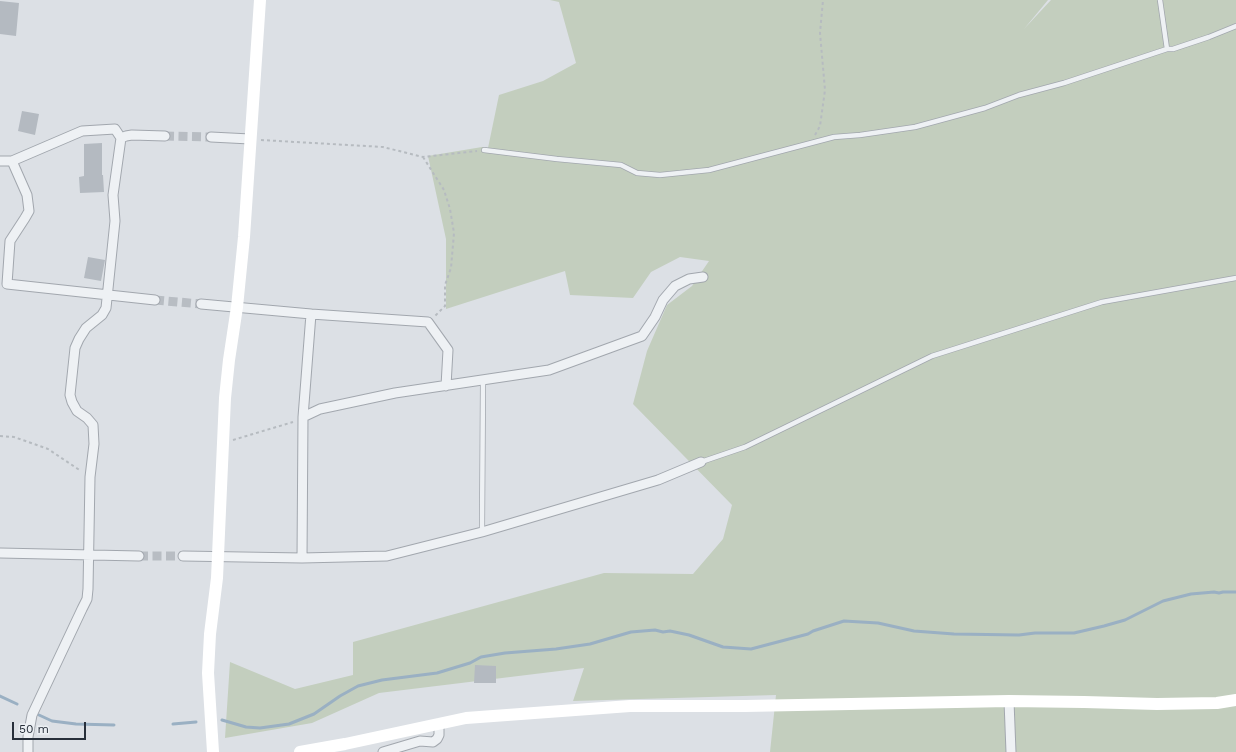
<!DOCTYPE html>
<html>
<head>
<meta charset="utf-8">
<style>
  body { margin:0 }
  #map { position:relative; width:1236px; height:752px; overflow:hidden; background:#dce0e5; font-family:"Work Sans",sans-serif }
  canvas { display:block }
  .scale { position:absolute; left:12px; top:722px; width:74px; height:18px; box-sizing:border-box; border:2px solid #272f3a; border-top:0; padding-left:5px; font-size:12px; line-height:14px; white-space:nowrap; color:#272f3a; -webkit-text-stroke:3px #ebeff3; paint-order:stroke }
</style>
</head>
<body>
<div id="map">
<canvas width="1236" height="752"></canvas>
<div class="scale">50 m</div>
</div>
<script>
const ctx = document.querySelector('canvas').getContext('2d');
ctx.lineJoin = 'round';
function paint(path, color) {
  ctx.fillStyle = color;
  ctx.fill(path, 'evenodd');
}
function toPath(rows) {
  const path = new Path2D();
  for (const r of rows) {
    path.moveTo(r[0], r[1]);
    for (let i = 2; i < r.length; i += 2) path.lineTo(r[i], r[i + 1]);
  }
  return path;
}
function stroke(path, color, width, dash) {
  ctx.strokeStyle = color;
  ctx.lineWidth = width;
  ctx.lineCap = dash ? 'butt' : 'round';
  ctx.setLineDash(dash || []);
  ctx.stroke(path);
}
const green = toPath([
  [550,0,1048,0,1024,29,1051,0,1236,0,1236,752,770,752,776,695,573,701,584,668,379,693,312,723,225,738,230,662,295,689,353,675,353,642,604,573,693,574,723,539,732,505,633,404,647,351,667,305,692,286,709,261,680,257,651,272,633,298,570,295,565,271,446,309,446,239,428,156,482,147,488,148,499,95,543,81,576,63,559,2]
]);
const stream = toPath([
  [0,696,17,704],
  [39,715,52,721,76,724,114,725],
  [222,720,246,727,260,728,289,724,314,714,340,696,358,686,382,680,437,673,470,663,481,657,505,653,556,649,590,644,631,632,655,630,663,632,670,631,689,635,723,647,751,649,808,634,813,631,844,621,878,623,914,631,954,634,1019,635,1035,633,1074,633,1104,626,1125,620,1163,601,1191,594,1214,592,1219,593,1223,592,1236,592],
  [173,724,196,722]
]);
const building = toPath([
  [0,1,19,3,16,36,0,34],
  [22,111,39,114,35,135,18,131],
  [102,143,102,175,103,175,104,192,80,193,79,177,84,176,84,144],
  [88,257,105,260,101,281,84,278],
  [475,665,496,666,496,683,474,683]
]);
const streetTunnel = toPath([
  [165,136,211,137],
  [155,300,201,304],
  [139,556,183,556]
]);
const path = toPath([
  [815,135,820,126,825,90,820,33,823,0],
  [261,140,383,147,423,157,477,151],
  [423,157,444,190,450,209,454,233,451,268,445,285,445,306,435,316],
  [0,436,14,437,48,449,81,471],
  [233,440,293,422]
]);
const lane = toPath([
  [1160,0,1167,49],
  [484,150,557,159,621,165,637,173,660,175,709,170,834,137,860,135,915,127,985,108,1019,95,1064,83,1167,49,1173,49,1209,37,1236,26],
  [701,462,745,447,932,356,1102,302,1236,278],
  [482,532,483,381]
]);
const street = toPath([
  [211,137,250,139],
  [0,161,12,161,82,131,115,129,121,138,126,136,132,135,165,136],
  [12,161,27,195,29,211,25,218,10,241,7,284,155,300],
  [201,304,311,314,303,417,302,558],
  [311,314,428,322,448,350,446,386],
  [303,417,320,409,395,393,549,370,642,336,655,317,663,300,675,286,689,279,703,277],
  [0,553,139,556],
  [183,556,302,558,387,556,482,532,658,480,701,462],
  [1009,701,1011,752],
  [28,752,28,737,32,715,82,609,87,599,88,589,90,477,94,444,93,425,87,418,77,411,72,402,70,395,75,348,79,339,86,328,102,315,106,308,115,221,113,195,121,138],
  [383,752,420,741,433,742,437,739,439,735,439,724]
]);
const secondary = toPath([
  [213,752,208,673,210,634,217,578,225,398,229,360,237,307,244,237,260,0],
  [300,752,345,744,466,718,630,706,745,706,1009,701,1084,702,1157,704,1217,703,1236,700]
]);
paint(green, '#c3cebe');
stroke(stream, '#9ab0c3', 3);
paint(building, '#b4bac1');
stroke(streetTunnel, '#b8bdc3', 9, [9, 4.5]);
stroke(lane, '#a2a7ae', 6);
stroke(street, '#a2a7ae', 11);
stroke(path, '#b6bbc0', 2, [3, 3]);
stroke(lane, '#eef1f4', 4.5);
stroke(street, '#eef1f4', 9);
stroke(secondary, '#fff', 12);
</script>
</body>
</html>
